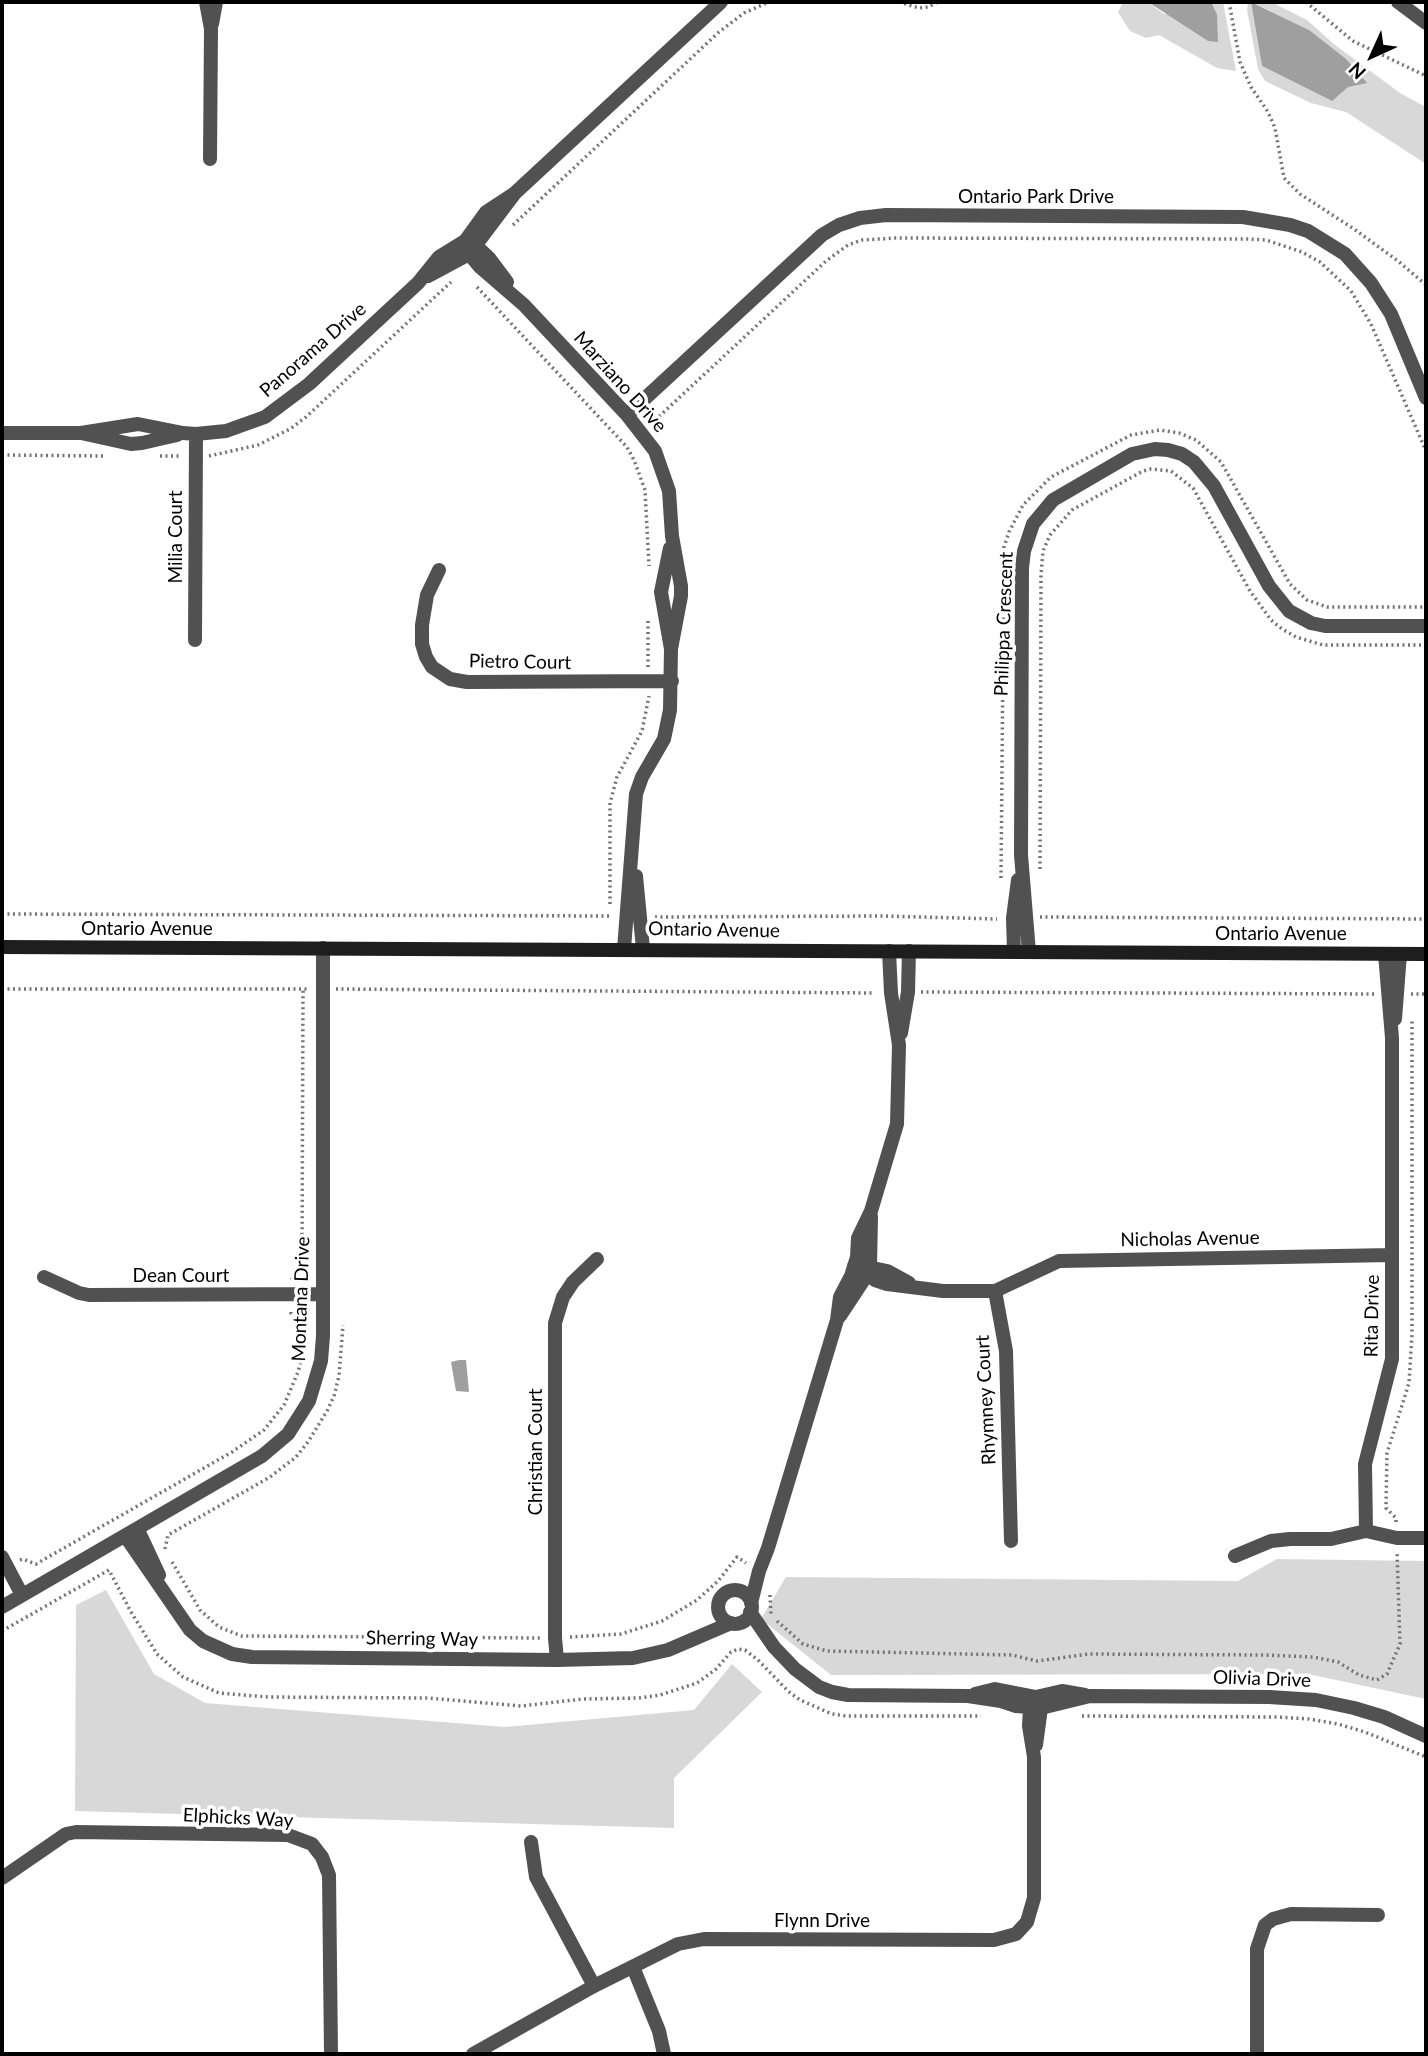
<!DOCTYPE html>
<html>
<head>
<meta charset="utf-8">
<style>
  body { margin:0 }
  #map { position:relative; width:1428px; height:2056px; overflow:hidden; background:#fff; font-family:Lato,sans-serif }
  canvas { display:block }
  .frame { position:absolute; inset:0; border:4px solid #000; pointer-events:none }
  .north { position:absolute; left:1337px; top:21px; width:70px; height:70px; -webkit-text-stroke:5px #fff; paint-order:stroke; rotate:225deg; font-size:19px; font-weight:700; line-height:28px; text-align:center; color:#000 }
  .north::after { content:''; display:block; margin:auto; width:24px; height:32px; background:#000; clip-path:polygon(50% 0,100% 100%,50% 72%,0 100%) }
</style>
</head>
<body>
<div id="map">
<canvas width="1428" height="2056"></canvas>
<div class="frame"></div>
<div class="north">N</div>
</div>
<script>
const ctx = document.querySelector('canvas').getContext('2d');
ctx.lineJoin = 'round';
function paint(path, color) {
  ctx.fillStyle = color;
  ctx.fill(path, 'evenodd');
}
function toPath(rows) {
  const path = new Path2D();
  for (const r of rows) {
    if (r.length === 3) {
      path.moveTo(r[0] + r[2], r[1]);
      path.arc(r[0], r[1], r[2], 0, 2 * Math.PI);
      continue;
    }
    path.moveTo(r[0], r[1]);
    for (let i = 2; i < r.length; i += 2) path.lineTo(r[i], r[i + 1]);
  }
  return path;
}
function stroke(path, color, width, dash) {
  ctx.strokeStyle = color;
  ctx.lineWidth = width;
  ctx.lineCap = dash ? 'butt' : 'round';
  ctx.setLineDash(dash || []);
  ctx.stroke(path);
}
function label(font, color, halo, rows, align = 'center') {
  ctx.font = font + ' Lato,sans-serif';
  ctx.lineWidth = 7;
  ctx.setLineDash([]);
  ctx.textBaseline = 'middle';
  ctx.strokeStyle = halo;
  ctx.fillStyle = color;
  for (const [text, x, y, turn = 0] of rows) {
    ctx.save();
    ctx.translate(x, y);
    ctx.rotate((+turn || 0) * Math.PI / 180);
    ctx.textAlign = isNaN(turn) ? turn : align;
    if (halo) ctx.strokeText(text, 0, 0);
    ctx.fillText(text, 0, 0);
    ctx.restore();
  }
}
const green = toPath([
  [1123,2,1148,2,1164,14,1217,14,1211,2,1223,2,1236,71,1217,68,1159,35,1146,38,1130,31,1118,12],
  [1248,2,1251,2,1262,66,1332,101,1309,30,1252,2,1271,2,1307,20,1335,45,1400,93,1426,107,1426,164,1346,112,1311,103,1265,81,1258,69,1247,10],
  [1277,1559,1426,1561,1426,1699,1308,1674,831,1675,761,1619,786,1577,1238,1581],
  [106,1590,154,1674,205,1703,505,1727,694,1710,732,1664,762,1692,674,1778,674,1828,75,1811,76,1605]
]);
const water = toPath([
  [1148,2,1211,2,1217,14,1218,42,1208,41],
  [1251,2,1309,30,1346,59,1367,83,1348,87,1332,101,1262,66],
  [459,1360,466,1360,469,1392,456,1391,451,1362]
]);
const path = toPath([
  [899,2,919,8,928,7,938,2],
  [1229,2,1240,62,1251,87,1268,112,1275,128,1284,178,1300,194,1354,229,1398,261,1426,285],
  [1306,2,1353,41,1426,76],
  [513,225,719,32,744,13,769,2],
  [477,287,627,447,634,460,645,490,649,566],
  [651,424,826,261,848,245,862,240,896,238,1248,239,1266,240,1302,252,1320,262,1351,291,1371,324,1426,451],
  [2,455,103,456],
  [160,456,180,456],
  [209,456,258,445,290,429,306,417,451,282],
  [648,667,648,619],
  [1040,869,1041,575,1043,551,1050,535,1072,510,1143,471,1151,469,1171,471,1193,488,1250,591,1271,620,1282,629,1296,637,1323,645,1426,645],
  [1001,878,1004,547,1009,532,1023,505,1051,477,1131,435,1160,430,1179,433,1196,440,1221,462,1290,584,1307,600,1327,607,1426,607],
  [610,904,610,803,617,777,642,731,649,696],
  [2,914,612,916],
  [655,917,883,916,997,919],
  [1040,917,1426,919],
  [2,989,308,989],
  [336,989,875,993],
  [921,992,1375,994],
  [1411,994,1426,994],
  [291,1280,302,1268,303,989],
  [1396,1522,1396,1518,1386,1508,1387,1453,1409,1383,1412,1334,1412,1020],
  [165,1549,168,1535,270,1477,296,1457,308,1442,327,1411,334,1396,339,1376,343,1325],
  [20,1560,23,1559,36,1564,232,1452,264,1430,284,1405,298,1372,302,1357,301,1322,291,1313,291,1309],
  [172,1562,200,1610,219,1627,242,1636,541,1638],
  [770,1595,771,1615],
  [777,1621,803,1644,827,1651,1012,1655,1037,1661,1089,1654,1264,1655,1313,1657,1338,1662,1359,1675,1377,1680,1387,1674,1400,1644,1397,1551],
  [2,1631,109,1570,131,1612,157,1654,183,1677,219,1693,268,1697,428,1698,521,1706,583,1699,639,1698,660,1695,697,1683,716,1669,731,1652,738,1649,745,1650,758,1660,788,1691,800,1700,832,1714,846,1716,981,1716],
  [570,1637,621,1634,662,1621,697,1600,718,1581,737,1557,746,1563],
  [1082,1716,1276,1717,1309,1719,1338,1724,1365,1732,1426,1757]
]);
const street = toPath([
  [206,2,211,29,210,159],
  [1398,2,1426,23],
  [212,24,216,2],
  [465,241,469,254,480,267,524,305,627,415,655,451,669,491,672,536,681,586,681,596,671,649],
  [468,242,476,246,489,258,507,282],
  [428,276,469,254,515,193,721,2],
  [627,415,822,235,839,225,860,218,886,215,1243,217,1290,225,1308,231,1345,254,1371,283,1391,314,1426,398],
  [2,433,81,433,131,444,142,443,177,435],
  [81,433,138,424,183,433,196,434,226,431,265,417,309,384,418,283,439,257,465,241,486,212,515,193],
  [439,570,427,595,422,625,422,644,426,657,432,667,450,679,467,682,672,681],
  [195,640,196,434],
  [636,876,643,949],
  [624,949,636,794,642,777,664,739,670,710,671,649,661,592,670,548],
  [1014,952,1013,918,1018,880],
  [1029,952,1021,855,1022,568,1024,551,1033,524,1053,500,1132,454,1155,449,1168,450,1182,454,1194,462,1214,486,1269,586,1289,611,1311,623,1325,626,1426,626],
  [1385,954,1392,1038,1392,1359,1365,1464,1366,1531,1397,1538,1426,1538],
  [1395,1019,1400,954],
  [901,1033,908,992,909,951],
  [854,1266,875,1280,887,1284,943,1291,995,1291,1006,1351,1011,1541],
  [863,1266,887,1271,909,1283],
  [44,1277,79,1293,89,1295,322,1294],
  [995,1291,1059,1261,1392,1255],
  [840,1316,867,1275,870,1266,871,1216],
  [138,1530,159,1575],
  [126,1537,190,1630,203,1641,232,1654,252,1657,557,1660,633,1658,668,1650,731,1623],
  [1235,1556,1271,1541,1290,1539,1331,1539,1366,1531],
  [2,1557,22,1595],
  [735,1607,17],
  [751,1603,759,1571,768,1548,837,1320,840,1297,851,1276,857,1257,858,1238,871,1211,897,1124,899,1045,891,993,889,951],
  [2,1607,262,1456,288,1434,309,1401,321,1361,323,1336,323,948],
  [750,1612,774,1647,795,1669,819,1687,832,1692,848,1695,968,1696,1001,1701,1016,1706,1041,1708,1090,1696,1269,1697,1316,1700,1354,1708,1384,1717,1426,1736],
  [557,1660,555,1638,555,1323,563,1297,573,1282,597,1259],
  [975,1694,995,1689,1036,1697,1062,1691,1085,1695],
  [1036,1745,1041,1708,1038,1700],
  [531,1842,536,1877,594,1986],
  [2,1878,66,1834,76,1832,288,1835,312,1844,322,1857,329,1875,331,2054],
  [633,1967,659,2031,664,2054],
  [473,2054,594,1986,678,1944,704,1939,994,1940,1016,1934,1027,1922,1034,1898,1034,1757,1029,1726,1030,1708,1036,1697],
  [1257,2054,1257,1949,1265,1925,1273,1919,1291,1914,1378,1915]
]);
const secondary = toPath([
  [2,947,1426,954]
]);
const streetNames = [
  ["Ontario Park Drive",1036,197],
  ["Panorama Drive",313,350,-41],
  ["Marziano Drive",620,382,48],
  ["Milia Court",176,537,-90],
  ["Philippa Crescent",1004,624,-88],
  ["Pietro Court",520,662,1],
  ["Ontario Avenue",147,929],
  ["Ontario Avenue",714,930,1],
  ["Ontario Avenue",1281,934],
  ["Nicholas Avenue",1190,1239,-1],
  ["Dean Court",181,1276],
  ["Montana Drive",301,1299,-88],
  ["Rita Drive",1372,1316,-89],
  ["Rhymney Court",986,1400,-93],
  ["Christian Court",536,1452,-90],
  ["Sherring Way",422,1639,1],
  ["Olivia Drive",1262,1679,2],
  ["Elphicks Way",238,1818,3],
  ["Flynn Drive",822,1921]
];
paint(green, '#d8d8d8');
paint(water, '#9f9f9f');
stroke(path, '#737373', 3.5, [2, 3.5]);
stroke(street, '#515151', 14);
stroke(secondary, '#1e1e1e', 14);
label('19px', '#000', '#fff', streetNames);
</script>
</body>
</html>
